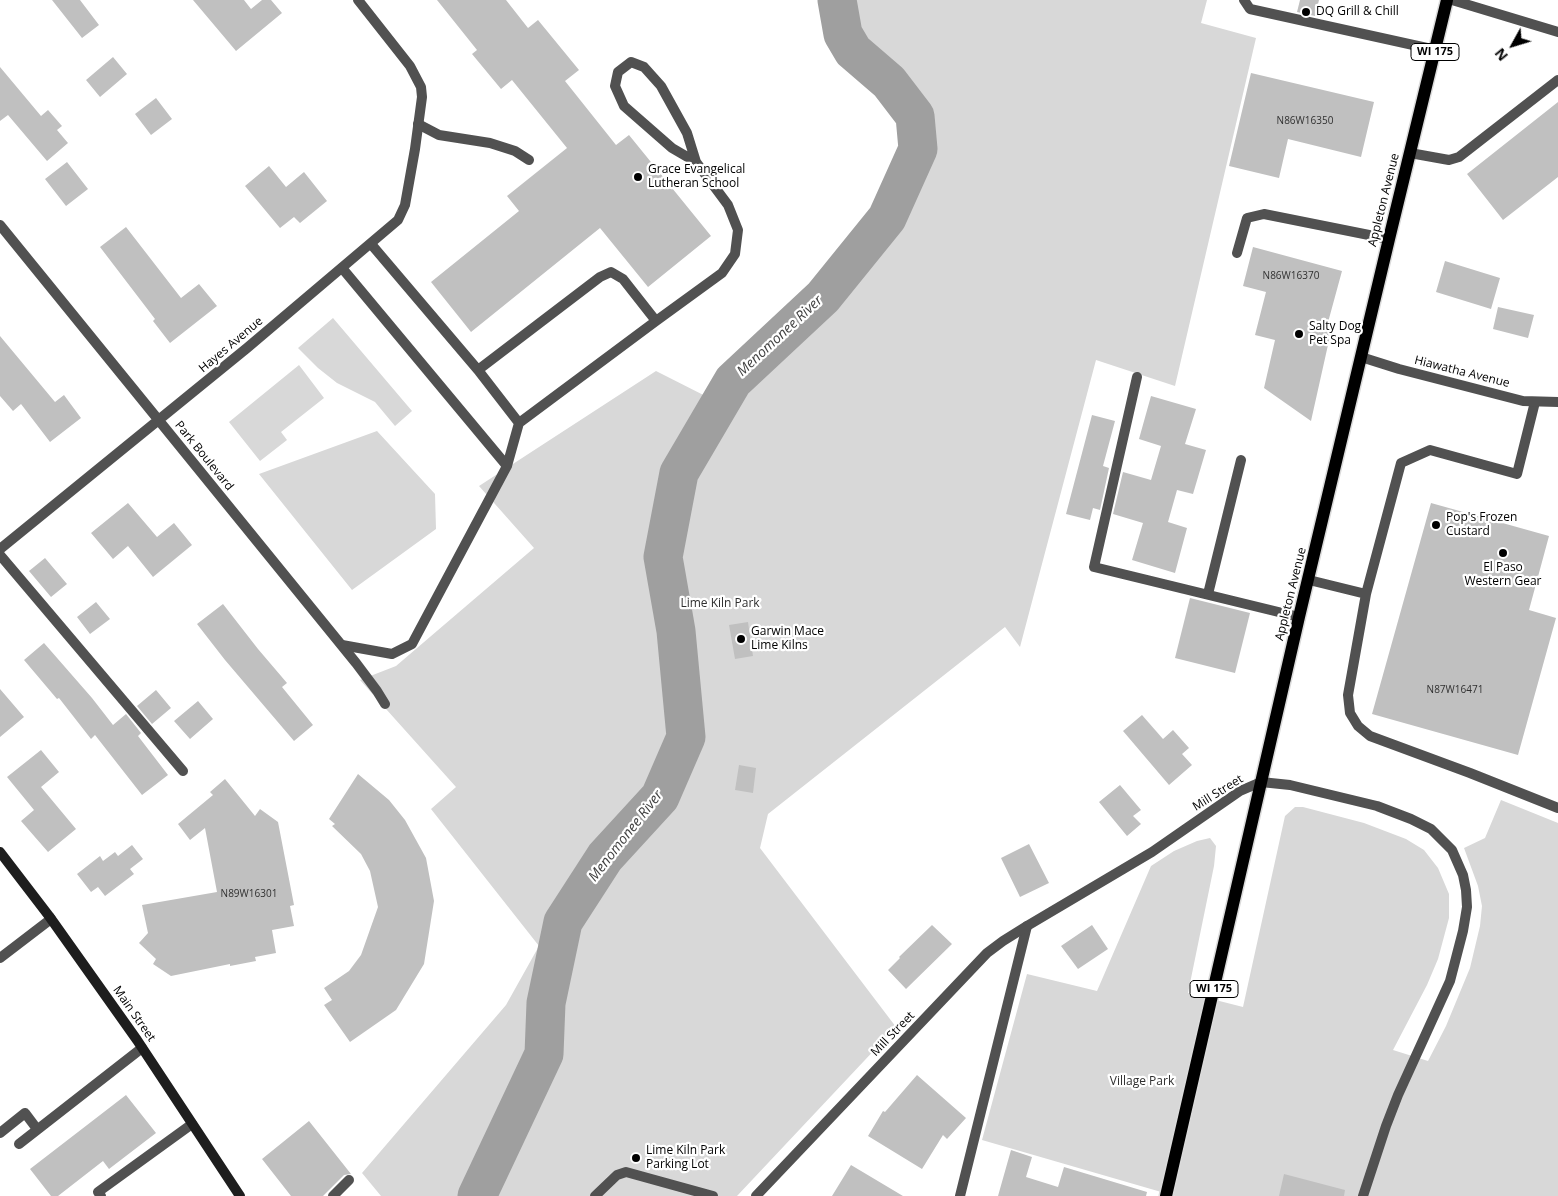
<!DOCTYPE html>
<html>
<head>
<meta charset="utf-8">
<style>
  body { margin:0 }
  #map { position:relative; width:1558px; height:1196px; overflow:hidden; background:#fff; font-family:"Open Sans",sans-serif }
  canvas { display:block }
  .north { position:absolute; left:1488px; top:20px; width:50px; height:50px; -webkit-text-stroke:4px #fff; paint-order:stroke; rotate:231deg; font-size:14px; font-weight:700; line-height:20px; text-align:center; color:#000 }
  .north::after { content:''; display:block; margin:auto; width:18px; height:22px; background:#000; clip-path:polygon(50% 0,100% 100%,50% 72%,0 100%) }
</style>
</head>
<body>
<div id="map">
<canvas width="1558" height="1196"></canvas>
<div class="north">N</div>
</div>
<script>
const ctx = document.querySelector('canvas').getContext('2d');
ctx.lineJoin = 'round';
function paint(path, color) {
  ctx.fillStyle = color;
  ctx.fill(path, 'evenodd');
}
function toPath(rows) {
  const path = new Path2D();
  for (const r of rows) {
    path.moveTo(r[0], r[1]);
    for (let i = 2; i < r.length; i += 2) path.lineTo(r[i], r[i + 1]);
  }
  return path;
}
function stroke(path, color, width, dash) {
  ctx.strokeStyle = color;
  ctx.lineWidth = width;
  ctx.lineCap = dash ? 'butt' : 'round';
  ctx.setLineDash(dash || []);
  ctx.stroke(path);
}
function label(font, color, halo, rows, align = 'center') {
  ctx.font = font + ' "Open Sans",sans-serif';
  ctx.lineWidth = 4.5;
  ctx.setLineDash([]);
  ctx.textBaseline = 'middle';
  ctx.strokeStyle = halo;
  ctx.fillStyle = color;
  for (const [text, x, y, turn = 0] of rows) {
    ctx.save();
    ctx.translate(x, y);
    ctx.rotate((+turn || 0) * Math.PI / 180);
    ctx.textAlign = isNaN(turn) ? turn : align;
    if (halo) ctx.strokeText(text, 0, 0);
    ctx.fillText(text, 0, 0);
    ctx.restore();
  }
}
const green = toPath([
  [847,0,1207,0,1201,23,1256,38,1175,386,1096,360,1020,647,1005,627,768,814,760,848,896,1027,737,1196,381,1196,362,1173,506,1005,539,946,431,809,456,787,360,680,396,666,534,548,479,486,656,371,735,411,757,372,826,307,897,228,923,183,930,148,925,108,910,87,874,55,855,28],
  [333,318,412,411,395,426,375,402,337,383,318,368,298,348],
  [299,365,324,398,281,432,287,440,260,461,229,422],
  [377,431,435,494,436,529,352,590,259,474],
  [1501,800,1558,823,1558,1196,1175,1196,982,1140,1027,974,1097,991,1151,866,1174,851,1197,841,1210,838,1216,846,1214,866,1188,993,1243,1007,1285,816,1295,807,1303,807,1364,823,1406,839,1424,850,1438,868,1449,894,1449,918,1438,959,1427,985,1393,1050,1428,1061,1446,1026,1470,968,1480,926,1482,906,1478,886,1464,848,1485,838]
]);
const river = toPath([
  [477,1196,544,1054,546,1003,563,922,605,857,660,797,686,737,676,631,663,557,679,473,733,381,823,297,887,218,918,149,915,116,889,82,853,51,843,34,837,0]
]);
const building = toPath([
  [52,0,80,0,99,25,82,38],
  [193,0,244,0,251,9,262,0,271,0,282,13,236,51],
  [437,0,506,0,528,28,538,20,579,70,565,81,616,145,629,135,711,236,648,287,600,228,471,332,431,282,519,211,507,196,567,148,512,80,501,89,472,54,477,50],
  [1300,0,1319,0,1315,16,1297,12],
  [113,57,127,74,100,97,86,80],
  [0,67,41,116,48,110,62,126,57,130,68,143,47,161,8,115,0,121],
  [1251,73,1374,102,1361,157,1288,139,1279,178,1229,166],
  [156,98,172,119,151,135,135,114],
  [1558,102,1558,177,1503,220,1467,174],
  [67,162,88,189,66,206,45,179],
  [269,166,286,187,304,172,327,201,300,223,294,217,280,228,245,186],
  [126,227,181,298,199,284,217,306,170,343,153,321,155,319,100,247],
  [1253,247,1342,271,1327,326,1332,327,1311,421,1264,388,1275,340,1255,335,1266,292,1243,286],
  [1445,261,1500,278,1491,309,1436,292],
  [1498,307,1534,315,1528,338,1493,329],
  [0,336,55,402,64,395,81,418,50,442,21,404,13,411,0,396],
  [1151,396,1196,409,1185,444,1206,450,1193,494,1177,490,1168,522,1187,528,1175,573,1132,560,1143,523,1113,514,1123,472,1151,480,1161,446,1139,439],
  [1092,415,1115,421,1103,466,1109,468,1100,510,1093,508,1090,520,1066,514],
  [128,503,157,537,174,523,192,545,153,577,128,546,113,559,91,533],
  [1431,503,1549,536,1529,610,1556,618,1518,755,1372,714],
  [45,558,67,584,51,597,29,571],
  [1190,598,1250,613,1235,673,1175,658],
  [96,602,110,619,90,634,77,617],
  [223,604,258,649,287,683,282,687,313,725,294,741,225,660,197,624],
  [748,622,753,656,735,659,729,625],
  [44,643,92,698,113,725,126,714,141,733,138,736,168,775,142,795,95,735,91,739,59,698,57,699,24,660],
  [0,689,24,717,0,737],
  [156,690,171,708,152,724,137,706],
  [198,701,213,719,190,739,174,721],
  [1142,715,1163,739,1173,730,1189,748,1182,754,1192,765,1169,785,1123,731],
  [41,750,59,772,41,787,76,829,48,852,21,821,34,810,7,777],
  [739,765,756,768,753,793,735,790],
  [358,774,389,800,405,820,426,858,434,901,424,964,396,1010,350,1042,324,1005,332,1000,324,988,349,971,361,955,378,907,370,871,361,854,332,826,335,824,329,819],
  [225,779,255,816,260,809,278,822,294,905,290,906,294,926,272,930,276,953,255,957,256,961,230,966,230,964,171,976,153,964,156,959,139,943,148,933,142,905,217,892,205,828,190,840,178,824,213,795,210,792],
  [1120,785,1141,810,1133,816,1141,824,1127,836,1099,802],
  [1029,844,1049,883,1020,897,1001,858],
  [132,845,143,859,130,869,134,874,105,896,98,887,91,892,77,874,100,856,103,861,115,852,118,856],
  [932,925,952,944,906,989,888,970,900,958,899,957],
  [1092,925,1108,949,1078,969,1061,946],
  [917,1075,966,1118,947,1139,943,1135,922,1169,868,1136,883,1111,885,1112],
  [126,1095,156,1133,109,1169,103,1161,58,1196,51,1196,30,1169],
  [309,1121,351,1174,344,1175,323,1196,291,1196,262,1159],
  [1011,1150,1032,1157,1026,1177,1058,1187,1064,1167,1147,1192,1146,1196,998,1196],
  [851,1165,903,1196,832,1196],
  [1284,1174,1345,1190,1344,1196,1279,1196]
]);
const lane = toPath([
  [1244,0,1250,9,1436,50],
  [1452,0,1558,32],
  [418,124,439,135,490,143,515,151,529,160],
  [1410,153,1449,160,1459,157,1558,80],
  [371,244,478,370,519,423],
  [1237,253,1247,218,1264,214,1389,239],
  [478,370,600,277,611,272,623,279,656,321],
  [1137,377,1094,567,1299,617],
  [507,466,519,423,656,321,722,273,735,254,738,230,728,205,696,162,687,133,661,86,644,67,631,62,618,72,615,86,624,106,672,148,696,162],
  [0,555,183,771],
  [1309,580,1366,594,1348,695,1350,713,1358,726,1370,736,1470,773,1558,808],
  [1208,594,1241,460],
  [1366,594,1401,463,1430,450,1517,474,1535,402],
  [342,645,392,654,412,644,507,466,342,268],
  [0,958,51,919],
  [0,1133,25,1113,37,1129],
  [19,1144,142,1048],
  [101,1196,98,1192,192,1124],
  [333,1196,349,1180],
  [595,1196,617,1175,626,1172,713,1196],
  [960,1196,1027,926]
]);
const street = toPath([
  [0,225,356,663,377,691,385,704],
  [1361,357,1399,369,1523,401,1558,402],
  [0,549,247,348,398,220,405,205,415,149,422,97,421,87,410,66,358,0],
  [756,1196,987,953,1003,941,1027,926,1152,852,1240,791,1261,782,1290,785,1377,806,1411,819,1431,829,1452,850,1463,875,1466,890,1467,907,1463,931,1450,981,1398,1095,1386,1126,1363,1196]
]);
const secondary = toPath([
  [0,852,49,916,137,1040,240,1196]
]);
const primary = toPath([
  [1166,1196,1299,617,1389,239,1447,0]
]);
const markers = [
  [1306,12,5,"#000"],
  [638,177,5,"#000"],
  [1299,334,5,"#000"],
  [1436,525,5,"#000"],
  [1503,553,5,"#000"],
  [741,639,5,"#000"],
  [636,1158,5,"#000"]
];
const numberNames = [
  ["N86W16350",1305,121],
  ["N86W16370",1291,276],
  ["N87W16471",1455,690],
  ["N89W16301",249,894]
];
const shields = [
  [1435,52,48],
  [1214,989,48]
];
const shieldNames = [
  ["WI 175",1435,52],
  ["WI 175",1214,989]
];
const poiNames = [
  ["DQ Grill & Chill",1316,12],
  ["Grace Evangelical",648,170],
  ["Lutheran School",648,184],
  ["Salty Dog",1309,327],
  ["Pet Spa",1309,341],
  ["Pop's Frozen",1446,518],
  ["Custard",1446,532],
  ["El Paso",1503,568,"center"],
  ["Western Gear",1503,582,"center"],
  ["Garwin Mace",751,632],
  ["Lime Kilns",751,646],
  ["Lime Kiln Park",646,1151],
  ["Parking Lot",646,1165]
];
const streetNames = [
  ["Appleton Avenue",1384,200,-76],
  ["Hayes Avenue",231,345,-40],
  ["Hiawatha Avenue",1462,372,14],
  ["Park Boulevard",204,456,51],
  ["Appleton Avenue",1291,594,-76],
  ["Mill Street",1218,793,-32],
  ["Main Street",134,1014,55],
  ["Mill Street",893,1034,-46]
];
const parkNames = [
  ["Lime Kiln Park",720,604],
  ["Village Park",1142,1082]
];
const waterNames = [
  ["Menomonee River",780,336,-43],
  ["Menomonee River",626,836,-52]
];
paint(green, '#d8d8d8');
stroke(river, '#9f9f9f', 39);
paint(building, '#c0c0c0');
stroke(primary, '#dbdbdb', 15);
stroke(lane, '#515151', 10);
stroke(street, '#515151', 10);
stroke(secondary, '#1e1e1e', 10);
stroke(primary, '#000', 12);
for (const [x, y, r, color] of markers) {
  const dot = new Path2D();
  dot.arc(x, y, r, 0, 2 * Math.PI);
  ctx.fillStyle = color;
  ctx.fill(dot);
  stroke(dot, '#fff', 2);
}
label('10px', '#303030', null, numberNames);
for (const [x, y, w] of shields) {
  const box = new Path2D();
  box.roundRect(x - w / 2, y - 8.5, w, 17, 4);
  ctx.fillStyle = '#fff';
  ctx.fill(box);
  stroke(box, '#000', 1);
}
label('bold 11px', '#000', null, shieldNames);
label('12px', '#000', '#fff', poiNames, 'left');
label('12px', '#000', '#fff', streetNames);
label('12px', '#2f2f2f', '#fff', parkNames);
label('italic 14px', '#404040', '#fff', waterNames);
</script>
</body>
</html>
